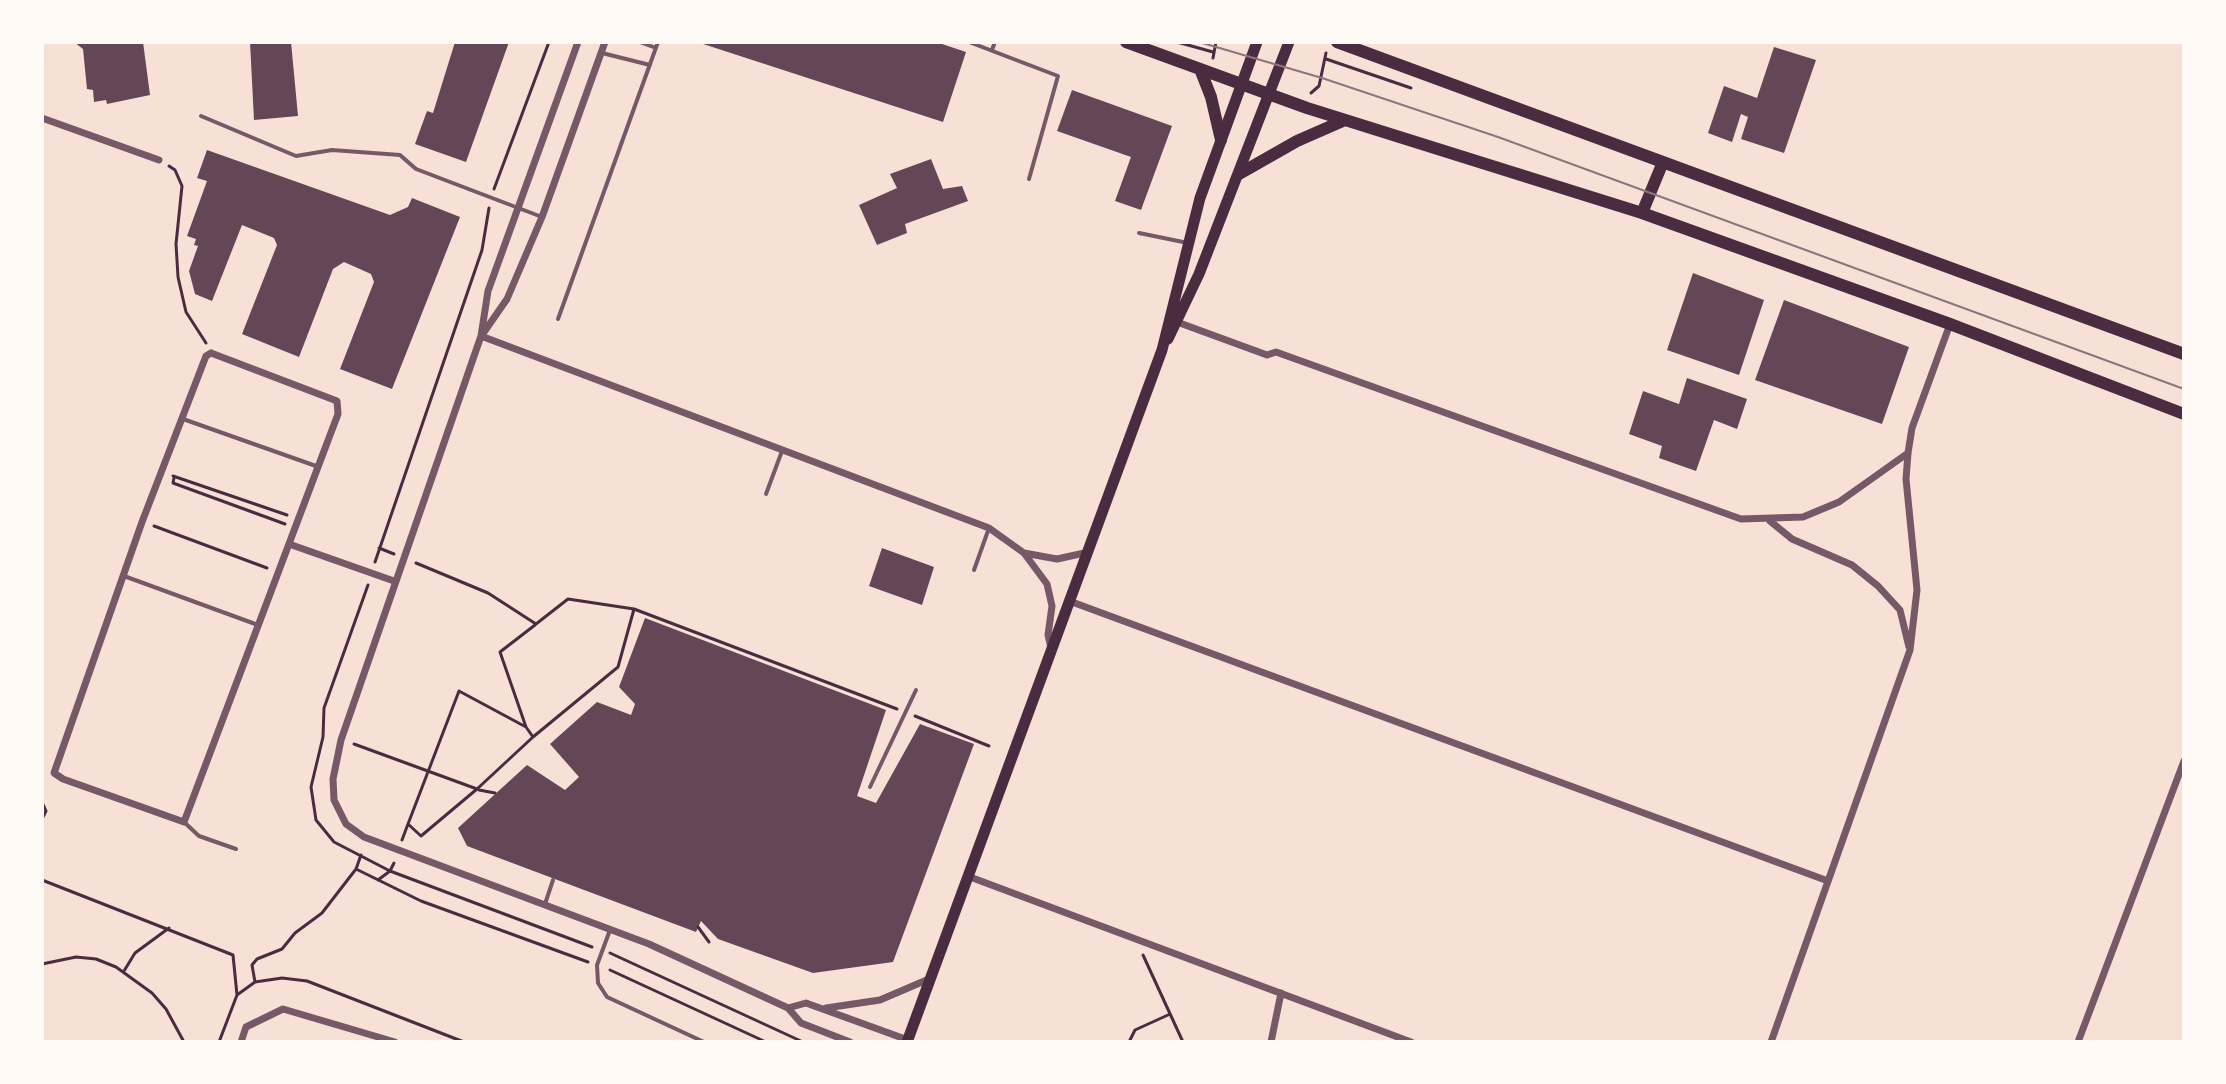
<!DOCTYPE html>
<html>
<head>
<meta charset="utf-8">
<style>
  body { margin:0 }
  #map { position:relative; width:2226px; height:1084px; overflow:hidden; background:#f7e1d7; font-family:Raleway,sans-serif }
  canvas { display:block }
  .frame { position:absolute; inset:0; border:44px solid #fffaf5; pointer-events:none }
</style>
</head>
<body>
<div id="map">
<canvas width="2226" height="1084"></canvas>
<div class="frame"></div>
</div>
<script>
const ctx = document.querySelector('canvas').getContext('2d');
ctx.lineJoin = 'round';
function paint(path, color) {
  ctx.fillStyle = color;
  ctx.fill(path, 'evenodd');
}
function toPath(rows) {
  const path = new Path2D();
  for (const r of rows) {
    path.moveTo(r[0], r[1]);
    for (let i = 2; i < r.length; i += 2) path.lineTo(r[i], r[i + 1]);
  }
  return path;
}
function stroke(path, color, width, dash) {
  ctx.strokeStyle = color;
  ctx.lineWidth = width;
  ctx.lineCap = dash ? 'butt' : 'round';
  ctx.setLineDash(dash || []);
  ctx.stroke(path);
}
const building = toPath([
  [74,42,143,42,150,95,107,104,106,100,94,102,93,90,87,89,83,49],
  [250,42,291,42,298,116,254,120],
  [455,42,509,42,466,162,415,144,427,111,433,113],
  [697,42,936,42,966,52,943,122],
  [1774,47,1816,60,1784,153,1741,139,1748,117,1741,114,1732,142,1708,133,1724,86,1757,98],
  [1072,90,1172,126,1141,210,1115,201,1131,157,1057,131],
  [207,150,390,215,408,207,412,198,460,217,392,389,340,369,374,282,371,274,344,262,333,269,299,357,242,334,277,245,274,238,242,225,212,301,195,294,189,271,198,246,194,245,196,239,187,236,207,181,197,178],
  [931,159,943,189,962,186,968,201,905,224,907,233,877,245,859,205,897,188,890,174],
  [1693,273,1764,300,1739,375,1667,350],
  [1784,300,1909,347,1882,424,1755,380],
  [1687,378,1747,399,1737,429,1714,420,1696,471,1659,458,1662,446,1629,434,1643,391,1679,404],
  [882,548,934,567,922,605,869,586],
  [645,618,886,710,857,796,876,803,920,724,974,744,893,962,813,973,718,939,701,921,696,932,467,846,458,828,527,765,565,790,579,777,550,744,597,702,631,715,635,704,619,687]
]);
const path = toPath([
  [1177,42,1213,52],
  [1213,58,1216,42],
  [1326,59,1411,88],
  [1311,93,1319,86,1326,53],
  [169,166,175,170,182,186,176,244,178,277,186,312,206,343],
  [494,189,549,42],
  [173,476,287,515],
  [174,478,173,483,285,524],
  [154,526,267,568],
  [379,548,394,554],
  [375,562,482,250,489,208],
  [416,563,488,593,536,624,568,599,634,609],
  [368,585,324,708,323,737,311,787,316,820,334,842,390,871,592,947],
  [915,716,989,746],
  [533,737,526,727,500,652,535,625],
  [354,744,477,789,421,836,408,824,402,840],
  [477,789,533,737,618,667,634,609,897,709],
  [479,790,495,793],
  [42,802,46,811,42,819],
  [408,824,459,691,526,727],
  [356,869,421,901,588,962],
  [42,880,233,955,237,995],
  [378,880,390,871,394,863],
  [698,927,709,942],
  [610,953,803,1042],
  [1143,955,1183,1042],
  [42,964,76,957,96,959,116,967,152,993,166,1009,184,1042],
  [610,970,766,1042],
  [124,971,135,953,169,928],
  [255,982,282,978,307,981,464,1042],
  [219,1042,237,995,255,982,252,965,257,959,282,949,295,933,322,913,356,869,361,855],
  [1129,1042,1135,1030,1168,1015]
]);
const service = toPath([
  [640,42,656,48],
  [969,42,1058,76,1029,179],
  [992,50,995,42],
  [602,53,650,65],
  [201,116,296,156,332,150,400,155,416,169,542,217],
  [1139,233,1188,243],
  [558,319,658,42],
  [183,419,316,466],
  [766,494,782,451],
  [974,570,989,528],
  [124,576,258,625],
  [870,787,916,690],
  [184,822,199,836,236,849],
  [545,904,553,880],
  [610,930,597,965,598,983,607,997,704,1042]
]);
const minor = toPath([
  [578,42,488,291,481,336,341,740,333,779,334,800,346,824,364,837,649,944,788,1008,801,1023,850,1042],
  [42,118,159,160],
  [1177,322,1267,355,1276,352,1741,519,1803,517,1839,502,1908,453],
  [482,335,507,299,542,217,605,42],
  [481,336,989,528,1024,553,1047,584,1052,606,1048,635,1051,648],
  [211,353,337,401,338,414,184,822,63,779,54,773,142,522,206,356,211,353],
  [1770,521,1792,539,1852,565,1878,586,1900,610,1909,647],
  [289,544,394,581],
  [1024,553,1057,559,1089,552],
  [1072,602,1828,881],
  [970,877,1411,1042],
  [788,1008,806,1003,908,1040],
  [826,1008,880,1000,929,979],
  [241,1042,246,1027,283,1009,395,1042],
  [1271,1042,1281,993],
  [1771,1042,1910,650,1917,590,1906,479,1908,453,1912,428,1950,324],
  [2078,1042,2184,761]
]);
const primary = toPath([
  [1168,339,1199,274,1289,42],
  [907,1042,1162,350,1200,198,1257,42]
]);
const trunk = toPath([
  [1126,42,1307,108,1642,213,1950,324,2184,414],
  [1337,42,2184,354],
  [1200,69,1211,97,1221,140],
  [1239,174,1297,141,1345,120],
  [1642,213,1663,162]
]);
const tram = toPath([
  [1199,42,1322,78,1498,137,2184,389]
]);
paint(building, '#644757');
stroke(path, '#4a2c40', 3);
stroke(service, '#755966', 4);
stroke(minor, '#755966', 7);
stroke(primary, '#4a2c40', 11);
stroke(trunk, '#4a2c40', 12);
stroke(tram, '#8f747c', 2);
</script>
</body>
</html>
